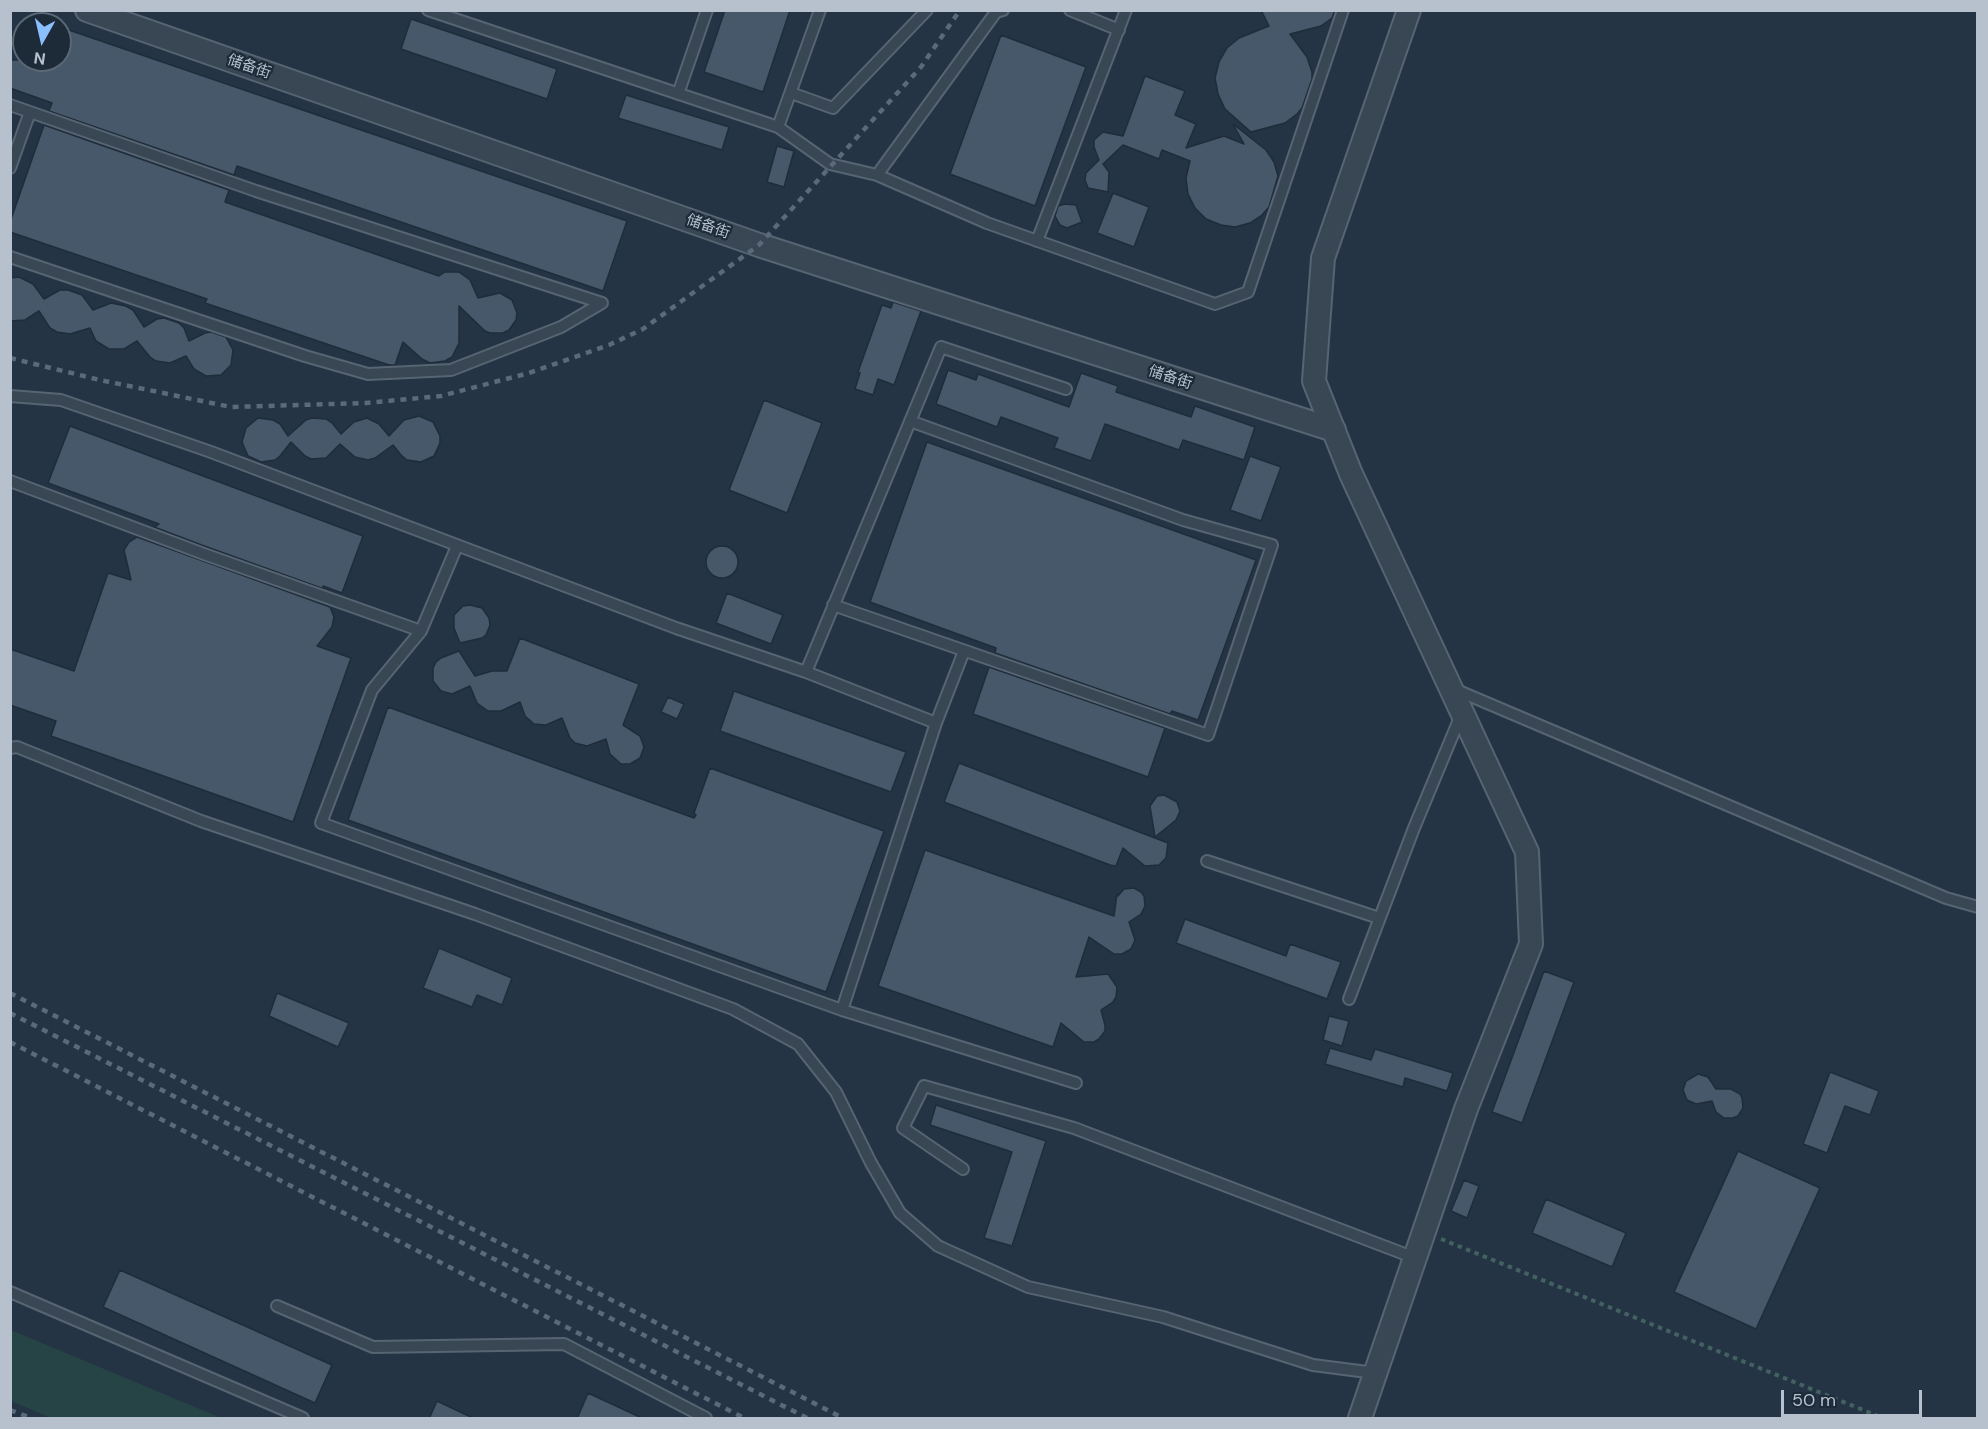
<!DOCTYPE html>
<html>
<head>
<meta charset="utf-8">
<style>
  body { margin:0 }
  #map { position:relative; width:1988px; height:1429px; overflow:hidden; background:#243445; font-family:"DM Sans",sans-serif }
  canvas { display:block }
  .frame { position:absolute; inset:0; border:12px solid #b6c1cd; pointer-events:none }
  .north { position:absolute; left:12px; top:12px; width:60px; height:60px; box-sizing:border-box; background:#1d2b39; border:2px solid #5a6774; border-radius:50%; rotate:188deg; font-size:16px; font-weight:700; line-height:24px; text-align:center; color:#b6c1cd }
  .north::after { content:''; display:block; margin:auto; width:21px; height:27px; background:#89beff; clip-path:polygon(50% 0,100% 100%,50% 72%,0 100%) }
  .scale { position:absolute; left:1781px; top:1390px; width:141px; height:27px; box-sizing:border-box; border:3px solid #b6c1cd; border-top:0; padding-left:8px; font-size:18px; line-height:21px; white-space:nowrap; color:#b6c1cd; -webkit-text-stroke:4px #1d2b39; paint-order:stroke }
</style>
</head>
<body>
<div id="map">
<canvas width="1988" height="1429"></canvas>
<div class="frame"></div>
<div class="north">N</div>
<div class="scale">50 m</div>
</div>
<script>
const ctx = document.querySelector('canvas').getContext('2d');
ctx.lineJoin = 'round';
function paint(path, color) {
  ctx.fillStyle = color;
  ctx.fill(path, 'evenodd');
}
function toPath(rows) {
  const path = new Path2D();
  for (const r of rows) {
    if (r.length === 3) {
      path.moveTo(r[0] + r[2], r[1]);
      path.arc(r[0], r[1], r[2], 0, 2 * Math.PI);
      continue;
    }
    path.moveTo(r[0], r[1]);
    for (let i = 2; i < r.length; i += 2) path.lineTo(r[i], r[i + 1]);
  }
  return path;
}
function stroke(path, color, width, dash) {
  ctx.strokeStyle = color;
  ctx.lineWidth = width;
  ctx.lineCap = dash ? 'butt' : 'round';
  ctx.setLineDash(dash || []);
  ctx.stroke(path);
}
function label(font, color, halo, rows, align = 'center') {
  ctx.font = font + ' "DM Sans","Noto Sans SC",sans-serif';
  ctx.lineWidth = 4.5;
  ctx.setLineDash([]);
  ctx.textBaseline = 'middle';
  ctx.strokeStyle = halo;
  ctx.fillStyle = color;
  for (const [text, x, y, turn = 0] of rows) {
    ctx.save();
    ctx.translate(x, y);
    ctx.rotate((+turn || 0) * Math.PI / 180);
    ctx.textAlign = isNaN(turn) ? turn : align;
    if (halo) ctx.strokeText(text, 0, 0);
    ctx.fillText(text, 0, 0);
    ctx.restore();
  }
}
const green = toPath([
  [11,1330,221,1418,51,1418,11,1401]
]);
const building = toPath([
  [725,10,790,10,763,92,704,72,725,10],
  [1261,10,1335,10,1332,18,1321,26,1290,34,1307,57,1312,72,1312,79,1302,108,1297,114,1285,123,1251,132,1225,109,1218,94,1215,78,1219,62,1227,48,1239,38,1269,26,1261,10],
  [411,19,557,69,547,99,401,49,411,19],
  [60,27,627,221,603,291,237,166,234,175,49,111,52,103,10,88,10,60,60,60,60,27],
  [1001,35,1086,67,1035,206,950,174,1001,35],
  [1145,76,1185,91,1175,115,1196,124,1186,148,1224,136,1244,144,1233,124,1266,150,1274,162,1278,176,1269,207,1262,215,1250,223,1235,227,1221,225,1206,219,1195,208,1188,194,1186,178,1190,161,1162,150,1159,159,1123,145,1103,164,1109,172,1108,192,1088,188,1085,180,1086,173,1099,160,1094,147,1094,140,1103,132,1123,136,1145,76],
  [626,95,729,127,722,150,618,118,626,95],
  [44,125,229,190,225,202,439,276,445,272,459,272,470,280,478,298,500,293,512,300,517,313,516,320,509,330,503,333,490,333,485,331,459,306,459,343,452,357,445,361,430,363,422,359,403,342,395,365,389,365,205,303,207,299,10,232,10,222,44,125],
  [777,146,794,151,784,187,767,182,777,146],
  [1113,193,1149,207,1134,247,1097,233,1113,193],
  [1065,204,1076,205,1082,222,1067,228,1060,225,1055,216,1058,206,1065,204],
  [19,277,33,284,44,299,60,290,68,290,82,295,93,310,111,303,126,306,133,310,144,327,157,319,164,318,179,323,184,328,189,341,205,333,211,332,226,337,233,350,231,365,221,375,206,376,194,369,186,356,170,363,156,361,150,357,137,341,124,349,109,349,96,341,90,328,70,334,57,332,50,328,39,311,25,320,10,321,10,278,19,277],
  [893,302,921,311,894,385,878,379,873,395,855,389,860,373,858,372,882,305,891,308,893,302],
  [948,370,976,380,978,374,1069,407,1081,373,1118,386,1116,392,1191,417,1195,406,1255,427,1244,460,1183,440,1179,450,1105,424,1091,461,1054,448,1058,438,1001,417,997,427,936,404,948,370],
  [764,400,822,423,787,513,729,490,764,400],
  [419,416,433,422,440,436,440,443,434,456,421,462,407,460,401,455,393,445,375,458,368,460,355,457,340,444,326,458,311,459,305,456,291,442,280,456,275,460,261,462,248,456,242,442,246,428,258,418,273,420,280,424,288,436,306,420,312,418,326,419,332,423,341,434,354,422,367,418,379,424,389,436,404,420,419,416],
  [70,426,363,536,342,593,323,586,324,589,207,547,154,527,159,524,48,483,70,426],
  [927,442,1256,560,1198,720,1172,711,1170,714,995,653,996,648,870,602,927,442],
  [1250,456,1281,467,1261,521,1230,510,1250,456],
  [137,537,330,607,334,617,332,627,317,646,351,658,293,822,51,736,56,721,10,705,10,649,74,671,108,573,131,580,124,550,129,542,137,537],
  [722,562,16],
  [727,593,783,615,771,644,716,623,727,593],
  [470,605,482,608,489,618,490,625,486,635,482,638,460,643,454,628,454,615,463,606,470,605],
  [520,638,639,684,623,725,640,736,644,747,640,758,630,764,621,764,610,754,606,739,587,746,575,743,570,738,562,718,546,725,534,724,525,716,520,702,501,711,488,711,477,703,470,686,452,694,441,691,433,681,433,668,436,662,441,658,459,651,475,676,492,671,507,671,520,638],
  [989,667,1165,728,1148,777,973,714,989,667],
  [734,691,906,752,891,792,720,731,734,691],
  [668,697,684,704,677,719,661,712,668,697],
  [388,707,694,818,696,815,694,813,710,768,884,831,826,992,348,820,388,707],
  [959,763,1168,843,1166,858,1159,865,1145,866,1123,848,1116,866,1110,865,944,802,959,763],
  [1164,795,1177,802,1180,811,1176,820,1155,837,1150,806,1157,796,1164,795],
  [925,850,1114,916,1117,894,1118,896,1124,889,1134,888,1141,892,1144,896,1145,906,1141,914,1129,922,1135,940,1131,949,1122,954,1114,954,1089,937,1076,977,1108,974,1117,987,1116,997,1113,1002,1101,1010,1105,1025,1105,1031,1099,1039,1094,1042,1084,1042,1061,1023,1053,1047,878,986,925,850],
  [1185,919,1286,956,1290,944,1341,962,1327,999,1176,943,1185,919],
  [439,948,512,978,502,1005,477,995,472,1007,423,988,439,948],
  [1544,971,1574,982,1522,1123,1492,1112,1544,971],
  [277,993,349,1023,338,1047,269,1016,277,993],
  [1329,1016,1349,1021,1342,1046,1323,1040,1329,1016],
  [1330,1048,1371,1060,1375,1049,1453,1073,1447,1091,1405,1078,1403,1087,1325,1064,1330,1048],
  [1830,1072,1879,1091,1870,1115,1845,1106,1827,1153,1803,1144,1830,1072],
  [1698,1074,1708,1077,1716,1089,1731,1089,1740,1094,1742,1098,1743,1108,1738,1116,1733,1118,1724,1118,1716,1112,1712,1101,1696,1104,1687,1100,1683,1090,1686,1081,1698,1074],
  [936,1105,1046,1141,1012,1246,984,1238,1012,1152,930,1125,936,1105],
  [1738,1151,1820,1188,1756,1329,1674,1292,1738,1151],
  [1464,1180,1479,1186,1467,1218,1451,1211,1464,1180],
  [1546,1199,1626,1233,1612,1267,1532,1233,1546,1199],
  [120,1270,332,1365,315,1403,103,1307,120,1270],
  [588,1393,644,1419,577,1419,588,1393],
  [437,1401,475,1419,429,1419,437,1401]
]);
const path = toPath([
  [1441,1239,1883,1418]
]);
const service = toPath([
  [428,10,778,127,830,164,877,175,987,223,1215,304,1248,292,1343,10],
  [1070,10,1119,30],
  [791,93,833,108,927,10],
  [678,94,707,10],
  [10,105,256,191,602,303,561,327,451,370,368,374,305,356,10,257],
  [778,127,820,10],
  [10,168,30,112],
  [877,175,996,12,1003,10],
  [1037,241,1126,10],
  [10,396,61,400,211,452,676,628,806,672,941,347,1066,389],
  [10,481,204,554,421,631],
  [457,546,421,631,372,690,321,823,842,1010,1076,1083],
  [833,605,1208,735,1272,545,1183,520,910,421],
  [806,672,936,723,842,1010],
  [1454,689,1946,898,1978,907],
  [936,723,964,651],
  [10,748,17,747,201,821,475,914,733,1009,798,1044,836,1092,871,1163,900,1213,938,1246,1028,1287,1163,1317,1313,1365,1375,1373],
  [1207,861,1379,918],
  [1349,999,1414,828,1461,715],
  [963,1169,903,1128,924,1086,1074,1128,1415,1258],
  [10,1292,303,1418],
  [277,1306,373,1347,564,1344,706,1418]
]);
const minor = toPath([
  [87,10,759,245,1334,430],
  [1360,1418,1466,1109,1531,944,1527,852,1351,474,1314,381,1323,258,1409,10]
]);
const rail = toPath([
  [10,358,100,380,231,407,366,403,441,396,529,373,609,345,643,329,759,245,921,67,960,10],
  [10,993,843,1418],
  [10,1013,807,1418],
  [10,1042,744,1418],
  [10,1410,31,1418]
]);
const streetNames = [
  ["储备街",249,67,19],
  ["储备街",708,227,19],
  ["储备街",1170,378,18]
];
paint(green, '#264445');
paint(building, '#47586b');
stroke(building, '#1f2d3b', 1.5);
stroke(service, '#576471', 14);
stroke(minor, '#576471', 26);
stroke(path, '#446161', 4, [4.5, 4.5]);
stroke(service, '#394654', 10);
stroke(minor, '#394654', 22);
stroke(rail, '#5a6a7b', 4.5, [6, 6]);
label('15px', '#b6c1cd', '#1d2b39', streetNames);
</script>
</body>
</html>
